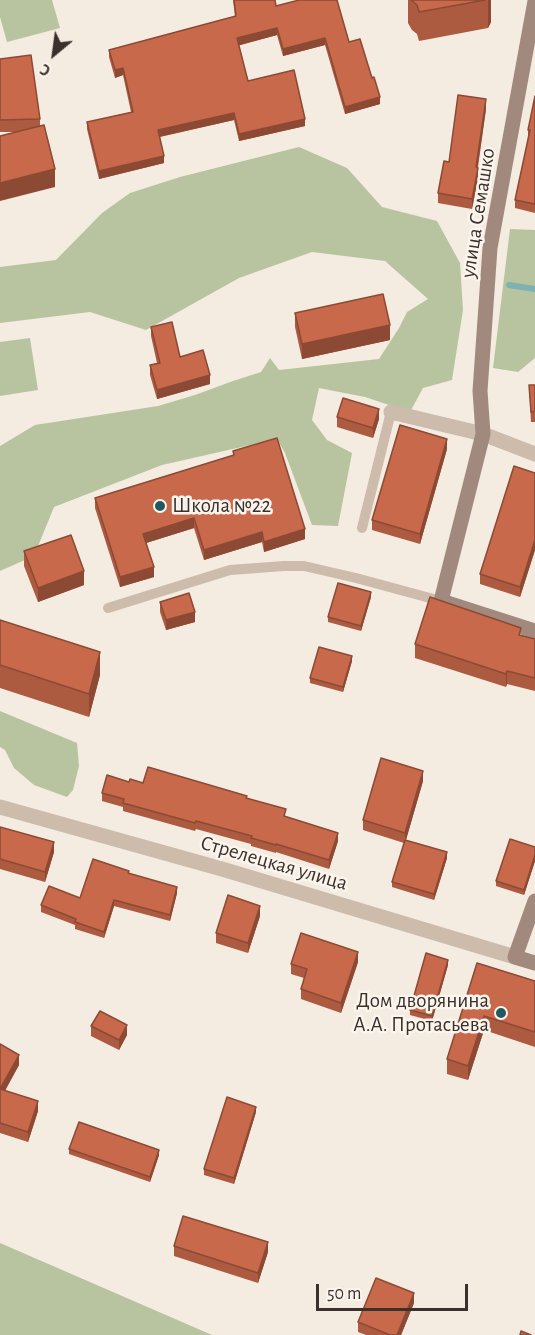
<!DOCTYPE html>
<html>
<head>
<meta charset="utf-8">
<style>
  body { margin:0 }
  #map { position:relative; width:535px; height:1335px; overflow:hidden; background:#f4ebe1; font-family:"Alegreya Sans",sans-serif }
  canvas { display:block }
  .north { position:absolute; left:24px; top:24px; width:60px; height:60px; -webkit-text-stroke:4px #fbf5ee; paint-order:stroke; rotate:209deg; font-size:16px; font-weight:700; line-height:24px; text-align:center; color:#3b302b }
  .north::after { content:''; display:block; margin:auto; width:21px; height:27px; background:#3b302b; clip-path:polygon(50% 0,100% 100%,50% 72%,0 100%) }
  .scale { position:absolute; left:316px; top:1284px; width:152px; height:27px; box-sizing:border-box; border:3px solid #3b302b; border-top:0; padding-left:8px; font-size:18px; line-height:21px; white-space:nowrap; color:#3b302b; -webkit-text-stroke:4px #fbf5ee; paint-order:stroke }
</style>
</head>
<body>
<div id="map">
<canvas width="535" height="1335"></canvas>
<div class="north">С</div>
<div class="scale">50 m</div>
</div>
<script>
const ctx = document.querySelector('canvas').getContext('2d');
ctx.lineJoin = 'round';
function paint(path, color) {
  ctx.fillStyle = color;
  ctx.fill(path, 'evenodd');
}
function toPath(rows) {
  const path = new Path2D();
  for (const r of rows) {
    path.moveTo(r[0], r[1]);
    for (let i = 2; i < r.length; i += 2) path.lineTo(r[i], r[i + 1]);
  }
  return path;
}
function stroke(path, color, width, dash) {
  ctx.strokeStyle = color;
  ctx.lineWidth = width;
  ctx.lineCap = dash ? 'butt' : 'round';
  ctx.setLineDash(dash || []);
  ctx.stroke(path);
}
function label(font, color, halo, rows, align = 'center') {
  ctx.font = font + ' "Alegreya Sans",sans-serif';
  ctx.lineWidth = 5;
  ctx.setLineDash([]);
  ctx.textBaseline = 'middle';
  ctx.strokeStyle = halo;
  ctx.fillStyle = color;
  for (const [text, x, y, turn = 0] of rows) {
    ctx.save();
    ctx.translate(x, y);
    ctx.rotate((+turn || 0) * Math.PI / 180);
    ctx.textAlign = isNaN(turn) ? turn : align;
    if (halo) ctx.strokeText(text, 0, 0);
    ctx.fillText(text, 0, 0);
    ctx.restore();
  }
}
const green = toPath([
  [0,0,52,0,60,28,7,42,0,17],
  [299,147,347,168,382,207,437,221,460,263,463,310,452,380,423,388,410,412,365,397,319,388,312,420,327,440,352,453,338,526,312,525,285,453,277,439,162,465,54,507,34,556,0,571,0,446,35,425,158,406,195,395,233,381,261,372,270,358,279,370,379,359,399,328,407,312,428,299,385,261,312,252,239,278,146,330,90,312,0,323,0,267,56,260,102,213,130,193,180,177],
  [510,229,535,230,535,358,518,372,493,368],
  [30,338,38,390,0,396,0,342],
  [0,711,77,743,79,766,73,790,67,797,34,785,14,768,5,750,0,747],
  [0,1243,212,1335,0,1335]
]);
const stream = toPath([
  [509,285,535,289]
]);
const lane = toPath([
  [362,528,391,412],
  [108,608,230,570,284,566,304,566,356,578,441,601]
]);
const street = toPath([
  [391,412,483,434,535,454],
  [0,807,222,869,515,957]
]);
const secondary = toPath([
  [535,1,490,248,480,391,483,434,441,601,535,631],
  [535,901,515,957,535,963]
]);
const wall = toPath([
  [233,0,275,0,276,6,349,42,380,104,345,114,325,45,283,56,277,35,239,45,248,81,305,126,239,141,234,120,160,137,164,163,99,179,87,129,87,122,131,112,123,75,115,78,109,57,109,50,235,17],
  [408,0,491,0,491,22,488,28,419,41,417,34,412,30,408,23],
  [0,59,40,119,40,126,55,187,17,132,0,132],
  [535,96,535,213,515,208,515,200,528,139,528,130],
  [486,109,478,167,478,178,472,209,438,203,438,193,449,162],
  [295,313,390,340,302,359,295,327],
  [151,327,180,357,210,384,157,399,150,375,150,365,157,363,151,336],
  [529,385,535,385,535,422,531,422],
  [337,417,379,419,373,438,337,427],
  [447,449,420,544,372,530,372,520],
  [233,451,305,539,264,552,262,542,204,560,194,528,146,543,154,577,120,587,95,508,95,498,233,456],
  [535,473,535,550,520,597,480,584,480,574],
  [24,551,84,585,38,602,24,566],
  [371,597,361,631,328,622,328,617],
  [160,602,195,622,166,630,160,612],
  [0,620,100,675,89,717,0,688],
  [521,635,535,639,535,691,507,684,506,687,415,658,415,644],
  [352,661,343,692,310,683,310,678],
  [423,781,406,840,447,858,434,900,392,887,392,882,404,843,363,830,363,820],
  [129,782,247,798,338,841,329,869,276,852,276,853,251,846,251,844,196,829,195,831,123,811,123,807,102,801,102,793],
  [0,827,54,852,45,882,0,869],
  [535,847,535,861,524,895,496,886,496,881],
  [129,873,177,893,170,921,114,906,104,938,75,929,75,925,41,912,41,905,80,898],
  [260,916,248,953,216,943,216,933],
  [358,962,341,1013,301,999,301,989,304,978,291,974,291,964],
  [477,963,535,981,535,1047,484,1030,468,1080,447,1074,447,1059],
  [448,965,432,1021,410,1015,410,1010],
  [91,1026,127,1035,119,1050,91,1036],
  [0,1044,19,1065,5,1091,38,1111,28,1142,0,1133],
  [256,1112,234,1184,204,1175,204,1169],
  [69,1149,159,1155,150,1182,69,1154],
  [174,1246,268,1252,258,1283,174,1256],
  [414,1303,401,1335,366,1335,358,1332,358,1322]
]);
const shadedWall = toPath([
  [488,0,491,0,491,22,488,28],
  [277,28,277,35,237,46,237,38],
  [325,38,325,45,283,56,283,49],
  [123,68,123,75,115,78,115,70],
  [380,97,380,104,345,114,345,107],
  [486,99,486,109,476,177,476,167],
  [234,113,234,120,158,137,158,130],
  [305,119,305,126,239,141,239,134],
  [164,156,164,163,99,179,99,171],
  [478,168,478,178,472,209,472,199],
  [55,169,55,187,0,201,0,183],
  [390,325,390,340,302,359,302,344],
  [210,375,210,384,157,399,157,390],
  [379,409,379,419,373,438,373,428],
  [447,439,447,449,420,544,420,534],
  [194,518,194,528,143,544,143,534],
  [305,529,305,539,264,552,264,542],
  [262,532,262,542,204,560,204,550],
  [535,540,535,550,520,597,520,587],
  [154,567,154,577,120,587,120,577],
  [84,571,84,585,38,602,38,588],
  [371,592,371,597,361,631,361,626],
  [195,612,195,622,166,630,166,620],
  [100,652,100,675,89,717,89,694],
  [352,656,352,661,343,692,343,687],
  [507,671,507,684,506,687,506,674],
  [423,771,423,781,405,843,405,833],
  [338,833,338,841,329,869,329,860],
  [54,842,54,852,45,882,45,872],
  [447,852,447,858,434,900,434,894],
  [535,855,535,861,524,895,524,890],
  [177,887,177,893,170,921,170,915],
  [114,900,114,906,104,938,104,932],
  [260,906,260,916,248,953,248,943],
  [358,952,358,962,341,1013,341,1003],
  [448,960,448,965,432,1021,432,1016],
  [484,1016,484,1030,468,1080,468,1066],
  [127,1025,127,1035,119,1050,119,1040],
  [19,1055,19,1065,0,1099,0,1089],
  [38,1101,38,1111,28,1142,28,1132],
  [256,1107,256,1112,234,1184,234,1178],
  [159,1150,159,1155,150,1182,150,1177],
  [268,1242,268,1252,258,1283,258,1273],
  [414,1293,414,1303,401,1335,397,1335]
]);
const building = toPath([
  [234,0,275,0,276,6,299,0,337,0,349,42,360,39,372,78,374,77,380,97,345,107,325,38,283,49,277,28,237,38,248,81,294,70,305,119,239,134,234,113,158,130,164,156,99,171,87,122,133,112,123,68,115,70,109,50,236,16,234,0],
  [411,0,485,0,419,12,417,5,411,0],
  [31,55,40,119,0,120,0,59,31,55],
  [458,95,486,99,476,167,478,168,472,199,438,193,444,161,449,162,458,95],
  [535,96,535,204,515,200,530,130,528,130,535,96],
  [44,125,55,169,0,183,0,136,44,125],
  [383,294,390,325,302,344,295,313,383,294],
  [172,322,180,357,203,350,210,375,157,390,150,365,160,363,151,327,172,322],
  [529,385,535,385,535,411,531,412,529,385],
  [343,398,379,409,373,428,337,417,343,398],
  [400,425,447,439,420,534,372,520,400,425],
  [277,438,305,529,264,542,262,532,204,550,194,518,143,534,154,567,120,577,95,498,234,455,233,451,277,438],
  [514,466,535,473,535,540,520,587,480,574,514,466],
  [71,535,84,571,38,588,24,551,71,535],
  [338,583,371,592,361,626,328,617,338,583],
  [189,593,195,612,166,620,160,602,189,593],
  [430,597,521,628,519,635,535,639,535,678,507,671,506,674,415,644,430,597],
  [0,620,100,652,89,694,0,665,0,620],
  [319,647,352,656,343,687,310,678,319,647],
  [381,758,423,771,405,833,363,820,381,758],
  [148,767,247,796,246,798,286,809,284,816,338,833,329,860,276,844,276,845,251,838,252,836,196,821,195,823,123,803,124,799,102,793,107,775,129,782,130,779,143,783,148,767],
  [0,827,54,842,45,872,0,859,0,827],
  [510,839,535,847,535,855,524,890,496,881,510,839],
  [405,840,447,852,434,894,392,882,405,840],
  [93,859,129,871,128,873,177,887,170,915,114,900,104,932,75,922,76,919,41,905,49,886,80,898,93,859],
  [228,895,260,906,248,943,216,933,228,895],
  [301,933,358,952,341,1003,301,989,307,969,291,964,301,933],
  [426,953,448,960,432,1016,410,1010,426,953],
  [477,963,535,981,535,1032,484,1016,468,1066,447,1059,477,963],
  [100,1011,127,1025,119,1040,91,1026,100,1011],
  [0,1044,19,1055,0,1089,38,1101,28,1132,0,1123,0,1044],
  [227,1097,256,1107,234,1178,204,1169,227,1097],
  [79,1122,159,1150,150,1177,69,1149,79,1122],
  [183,1216,268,1242,258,1273,174,1246,183,1216],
  [376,1278,414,1293,397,1335,390,1335,358,1322,376,1278],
  [521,1331,531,1335,520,1335,521,1331]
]);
const markers = [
  [160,506,6,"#1f5a5e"],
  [501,1013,6,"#1f5a5e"]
];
const streetNames = [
  ["улица Семашко",478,213,-81],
  ["Стрелецкая улица",274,863,16]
];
const poiNames = [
  ["Школа №22",172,506],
  ["Дом дворянина",489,1001,"right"],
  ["А.А. Протасьева",489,1025,"right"]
];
paint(green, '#b8c4a0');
stroke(stream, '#7fb0b2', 6);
stroke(lane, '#cdbbac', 10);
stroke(street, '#cdbbac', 15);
stroke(secondary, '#a18a7d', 15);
paint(wall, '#ac5a40');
paint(shadedWall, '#8c4a34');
paint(building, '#c8694b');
stroke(building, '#8c4a34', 1.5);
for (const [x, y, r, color] of markers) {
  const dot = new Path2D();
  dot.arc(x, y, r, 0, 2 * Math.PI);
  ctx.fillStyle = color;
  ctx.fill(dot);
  stroke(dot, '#fbf5ee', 2);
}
label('21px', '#3b302b', '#fbf5ee', streetNames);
label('21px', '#3b302b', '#fbf5ee', poiNames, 'left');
</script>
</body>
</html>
